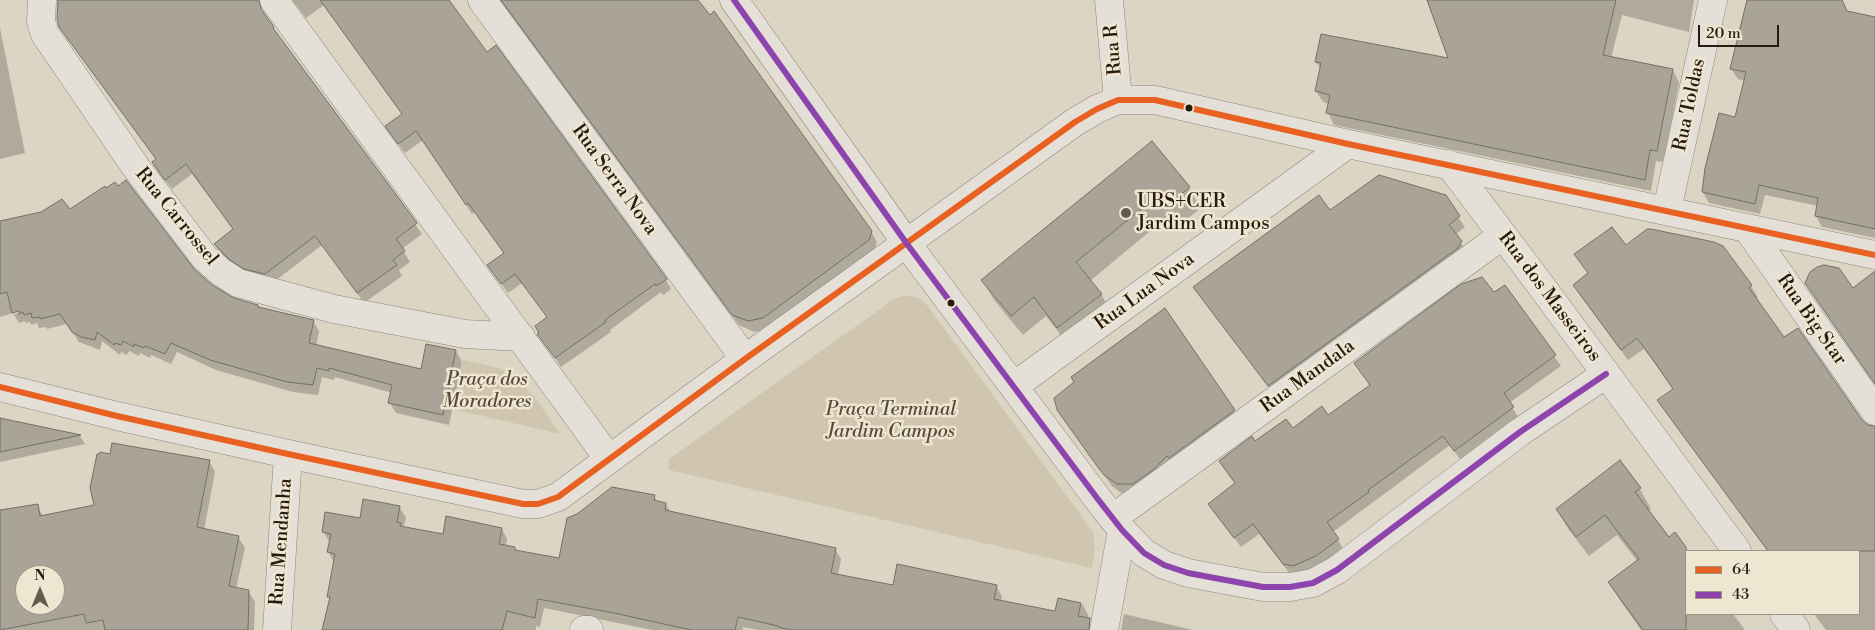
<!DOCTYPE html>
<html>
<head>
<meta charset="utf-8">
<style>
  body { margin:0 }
  #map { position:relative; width:1875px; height:630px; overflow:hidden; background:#dcd5c4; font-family:"Libre Bodoni",serif }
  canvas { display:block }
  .legend { position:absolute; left:1685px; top:550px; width:175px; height:65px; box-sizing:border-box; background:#efe6d2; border:1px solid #9f9484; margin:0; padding:6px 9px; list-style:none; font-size:15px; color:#271a0f }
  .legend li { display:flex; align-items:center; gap:10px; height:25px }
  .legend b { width:25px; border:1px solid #9f9484 }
  .north { position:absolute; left:15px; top:565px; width:50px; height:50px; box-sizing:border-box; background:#efe6d2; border:1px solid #9f9484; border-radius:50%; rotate:0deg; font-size:14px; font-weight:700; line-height:20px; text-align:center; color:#271a0f }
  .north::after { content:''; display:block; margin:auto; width:18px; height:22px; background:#665b4e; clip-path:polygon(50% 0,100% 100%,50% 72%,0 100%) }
  .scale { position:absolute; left:1698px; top:25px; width:81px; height:22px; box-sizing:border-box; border:2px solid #271a0f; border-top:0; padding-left:6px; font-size:15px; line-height:18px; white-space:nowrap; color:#271a0f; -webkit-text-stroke:4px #efe6d2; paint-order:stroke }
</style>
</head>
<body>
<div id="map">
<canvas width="1875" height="630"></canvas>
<ul class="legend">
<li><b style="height:6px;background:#e86121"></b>64</li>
<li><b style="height:6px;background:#8e44ad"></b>43</li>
</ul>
<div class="north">N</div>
<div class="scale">20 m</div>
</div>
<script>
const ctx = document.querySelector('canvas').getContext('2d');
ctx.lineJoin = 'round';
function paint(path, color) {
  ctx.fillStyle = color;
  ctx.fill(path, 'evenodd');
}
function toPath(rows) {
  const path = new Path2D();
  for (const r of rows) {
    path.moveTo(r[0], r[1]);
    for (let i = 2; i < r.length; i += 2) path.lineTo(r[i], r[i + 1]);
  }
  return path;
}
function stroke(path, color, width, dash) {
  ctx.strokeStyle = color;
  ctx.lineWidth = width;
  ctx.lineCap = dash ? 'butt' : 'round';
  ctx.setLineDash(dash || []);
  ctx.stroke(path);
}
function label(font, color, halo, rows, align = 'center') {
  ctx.font = font + ' "Libre Bodoni",serif';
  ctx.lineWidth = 5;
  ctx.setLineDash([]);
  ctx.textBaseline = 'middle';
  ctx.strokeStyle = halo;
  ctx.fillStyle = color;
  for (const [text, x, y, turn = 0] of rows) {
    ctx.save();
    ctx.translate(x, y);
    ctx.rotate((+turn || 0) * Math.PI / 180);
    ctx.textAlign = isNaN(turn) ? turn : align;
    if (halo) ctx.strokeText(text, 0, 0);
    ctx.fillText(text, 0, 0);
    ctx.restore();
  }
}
const green = toPath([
  [905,295,920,299,927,305,1093,532,1095,550,1092,568,669,470,669,459,883,307,889,301],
  [463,360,495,367,508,372,520,381,536,399,560,434,453,409]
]);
const shadow = toPath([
  [58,0,251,0,259,5,279,38,422,234,402,249,410,262,399,270,402,276,364,303,322,245,271,284,238,270,221,254,215,244,234,230,192,174,172,189,159,173,153,162,157,160],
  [292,0,446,0,471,34,666,280,671,289,663,295,661,292,610,330,611,332,561,367,539,334,548,318,522,283,508,293,495,275,504,254,475,212,472,214,423,140,405,153,392,136,403,115,324,5,306,18],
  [500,0,676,0,871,231,877,242,874,251,770,329,754,332,739,325],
  [1428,0,1694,0,1689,32,1622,15,1611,58,1673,71,1679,82,1664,162,1656,161,1651,191,1334,125,1328,113,1329,104,1323,102,1316,91,1321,70,1316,62,1450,60],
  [1748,0,1841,0,1848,13,1875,32,1875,238,1822,227,1816,216,1818,206,1765,195,1760,214,1709,203,1703,192,1736,118,1745,81,1738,79,1731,69],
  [0,28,25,153,0,159],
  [1152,142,1189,188,1201,208,1182,223,1173,212,1090,281,1101,294,1112,314,1070,347,1046,316,1023,335,994,300,982,280],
  [70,211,194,271,212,286,233,299,259,309,313,321,319,331,316,346,422,371,456,351,462,362,449,425,396,413,390,403,392,393,335,377,334,380,322,377,318,395,293,392,216,370,177,352,171,364,151,355,150,358,140,353,139,356,129,351,127,355,121,352,120,355,102,341,100,350,79,342,67,324,47,329,46,327,39,328,37,323,31,325,30,322,26,323,25,321,19,323,13,313,0,317,0,222],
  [25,309,25,311,14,314,14,311],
  [1458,217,1465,227,1455,235,1467,252,1275,396,1195,287],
  [1625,247,1751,286,1758,297,1755,299,1784,339,1861,421,1868,426,1875,427,1875,630,1826,630,1814,614,1859,614,1859,551,1768,551,1665,411,1674,390,1644,349,1628,360,1581,296,1574,285,1589,274,1575,254],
  [1504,286,1561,366,1509,403,1519,418,1461,461,1450,445,1333,532,1344,550,1322,566,1299,576,1290,574,1259,534,1241,547,1209,504,1236,484,1220,461,1255,442,1328,417,1371,386,1355,363,1493,294],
  [1165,309,1240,422,1124,495,1112,486,1058,410],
  [0,419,80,436,85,444,0,462],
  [111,455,209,461,215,472,204,530,238,537,245,548,236,589,248,591,255,602,254,630,0,630,0,511,37,505,43,516,95,506],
  [25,575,55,575,55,605,25,605],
  [1640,489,1651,509,1648,511,1668,539,1675,534,1688,551,1686,551,1686,614,1733,614,1745,630,1641,630,1621,602,1609,582,1638,562,1617,535,1589,556,1569,530,1557,510],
  [654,496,657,502,666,504,671,513,835,549,841,559,838,575,894,587,996,586,1002,596,1001,602,1056,613,1059,600,1083,605,1088,615,1085,630,759,630,743,627,743,630,652,630,544,608,540,627,536,626,536,630,323,630,330,600,328,596,334,562,328,552,330,542,323,532,400,508,406,518,403,528,444,536,502,529,507,539,506,546,515,548,516,551,560,560],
  [1124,614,1193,630,1121,630]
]);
const building = toPath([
  [58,0,259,0,261,9,274,27,273,28,417,223,396,239,405,251,393,260,397,265,357,293,315,236,265,274,244,269,230,260,214,244,233,229,186,164,165,180,152,162,156,159,59,27,57,18,58,0],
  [320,0,449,0,487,52,496,45,667,279,656,286,655,284,605,320,606,322,555,358,537,334,539,333,535,326,547,317,515,274,501,284,487,265,504,253,468,203,466,205,416,131,398,144,385,126,402,114,320,0],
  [501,0,698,0,710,15,714,11,872,231,869,240,763,318,748,321,732,315,501,0],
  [1427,0,1616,0,1603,55,1673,69,1657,151,1650,150,1645,180,1326,113,1330,95,1315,91,1321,63,1315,62,1321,34,1448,58,1427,0],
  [1747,0,1842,0,1847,11,1875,17,1875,229,1815,216,1818,198,1759,185,1755,204,1702,192,1705,168,1719,113,1735,117,1746,72,1730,69,1747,0],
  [1152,141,1190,187,1170,203,1161,193,1076,262,1102,294,1057,328,1034,297,1011,316,981,280,1152,141],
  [1379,175,1446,195,1460,216,1449,225,1462,241,1458,248,1268,386,1193,287,1319,195,1330,210,1379,175],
  [126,180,195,270,212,285,234,298,258,305,258,307,314,320,309,343,421,369,426,344,456,350,443,415,388,403,392,385,329,368,329,371,317,368,313,385,287,382,210,360,171,343,165,354,145,346,144,348,134,344,134,347,123,341,121,345,115,343,114,345,97,332,95,340,81,337,72,332,60,314,40,319,40,317,32,318,31,313,24,315,23,312,19,314,19,311,12,313,7,292,0,294,0,221,41,212,62,199,70,209,105,186,106,188,115,182,118,186,126,180],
  [1612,227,1626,245,1647,229,1651,229,1714,242,1723,246,1752,285,1749,288,1784,337,1798,328,1862,420,1868,425,1875,426,1875,551,1768,551,1657,400,1673,389,1654,361,1637,338,1621,350,1573,285,1588,273,1574,254,1612,227],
  [1824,265,1839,268,1853,288,1875,271,1875,384,1805,283,1810,272,1817,267,1824,265],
  [1482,277,1494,292,1505,285,1556,355,1504,393,1514,407,1454,451,1443,436,1368,490,1369,492,1327,522,1339,539,1316,556,1293,566,1283,564,1253,524,1234,538,1208,504,1235,483,1219,461,1252,436,1255,441,1286,419,1293,428,1322,406,1328,415,1370,385,1354,363,1461,284,1482,277],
  [1165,308,1235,410,1169,458,1167,456,1154,469,1133,484,1117,484,1104,475,1097,466,1057,410,1054,398,1074,382,1071,377,1165,308],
  [0,418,19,422,81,435,0,452,0,418],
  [112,443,210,460,197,527,239,536,229,586,249,590,248,630,105,630,103,620,86,623,84,614,0,630,0,510,38,504,40,516,94,505,90,488,97,454,99,454,100,452,110,454,112,443],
  [25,575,55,575,55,605,25,605,25,575],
  [1620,460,1641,488,1635,492,1669,537,1675,532,1686,547,1686,630,1643,630,1608,582,1639,559,1605,515,1576,537,1556,509,1620,460],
  [612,487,655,495,654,500,666,503,665,510,836,548,831,573,893,585,897,564,997,585,994,599,1055,611,1058,598,1081,603,1078,616,1090,618,1089,630,791,630,778,627,778,626,738,617,735,630,691,630,614,613,538,599,535,618,507,611,502,630,322,630,330,597,327,597,335,554,327,552,331,534,322,532,325,512,360,518,363,499,400,506,397,522,401,523,400,526,443,534,446,516,502,528,499,544,515,547,515,550,559,558,567,518,577,514,612,487]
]);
const minor = toPath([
  [42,0,41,22,45,34,135,166,205,258,221,272,238,283,334,309,465,334,521,337],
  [274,0,609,459],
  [482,0,745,359],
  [734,0,907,244,1097,498,1122,530,1144,553,1164,565,1188,573,1263,587,1290,587,1313,583,1337,570,1520,432,1606,374],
  [1109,0,1118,100],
  [1449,164,1536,279,1737,551],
  [1667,210,1713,0],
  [1747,228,1875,411],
  [1014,386,1348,144],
  [0,387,117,416,288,454,523,504,538,504,558,497,745,359,1075,122,1097,109,1118,100,1155,100,1348,144,1875,255],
  [1113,518,1503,235],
  [1784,614,1796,630],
  [277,630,288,454],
  [584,630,589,630],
  [1104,630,1122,530]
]);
const bus1 = toPath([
  [0,387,117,416,288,454,523,504,538,504,558,497,745,359,1075,122,1097,109,1118,100,1155,100,1348,144,1875,255]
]);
const bus2 = toPath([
  [734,0,907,244,1097,498,1122,530,1144,553,1164,565,1188,573,1263,587,1290,587,1313,583,1337,570,1520,432,1606,374]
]);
const markers = [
  [1189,108,4.5,"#271a0f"],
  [1126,213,6,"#665b4e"],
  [951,303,4.5,"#271a0f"]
];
const streetNames = [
  ["Rua R",1114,50,-95],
  ["Rua Toldas",1690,105,-78],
  ["Rua Serra Nova",614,180,54],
  ["Rua Carrossel",176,217,51],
  ["Rua Lua Nova",1145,292,-36],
  ["Rua dos Masseiros",1549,297,53],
  ["Rua Big Star",1811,320,55],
  ["Rua Mandala",1308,377,-36],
  ["Rua Mendanha",282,542,-86]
];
const poiNames = [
  ["UBS+CER",1137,202],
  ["Jardim Campos",1137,224]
];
const parkNames = [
  ["Praça dos",487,380],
  ["Moradores",487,402],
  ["Praça Terminal",891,410],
  ["Jardim Campos",891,432]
];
paint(green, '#d0c6af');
paint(shadow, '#0003');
paint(building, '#a9a497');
stroke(building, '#746f65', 1);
stroke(minor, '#8e887d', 29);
stroke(minor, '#e4e0d8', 28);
stroke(bus1, '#e86121', 6);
stroke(bus2, '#8e44ad', 6);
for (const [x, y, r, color] of markers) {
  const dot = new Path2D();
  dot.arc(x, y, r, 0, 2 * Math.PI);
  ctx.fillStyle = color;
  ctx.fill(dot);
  stroke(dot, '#efe6d2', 2);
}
label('19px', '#271a0f', '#efe6d2', streetNames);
label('19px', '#271a0f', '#efe6d2', poiNames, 'left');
label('italic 19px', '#574a3a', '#efe6d2', parkNames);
</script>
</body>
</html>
